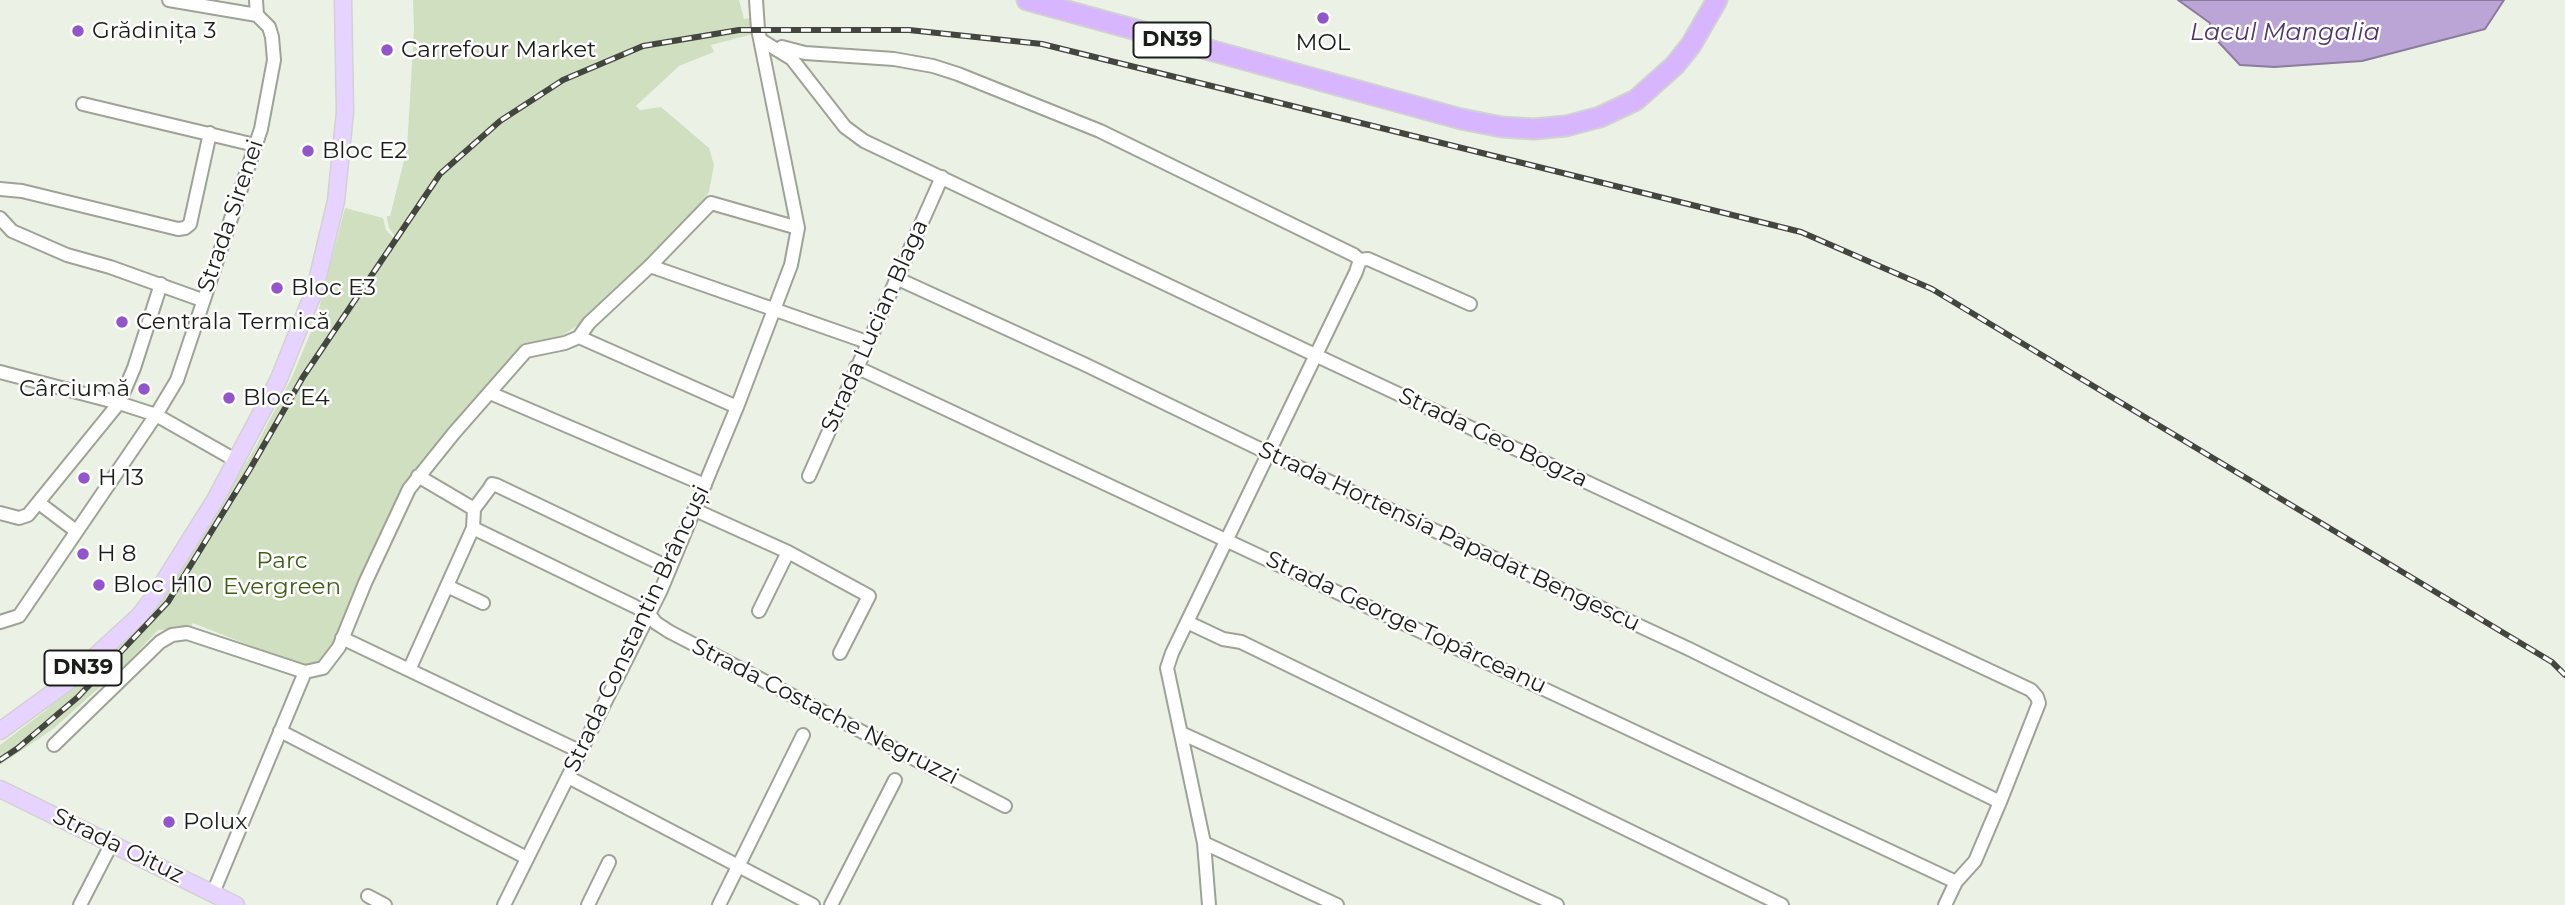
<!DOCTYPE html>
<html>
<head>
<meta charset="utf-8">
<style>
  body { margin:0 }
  canvas { display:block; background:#ebf2e5 }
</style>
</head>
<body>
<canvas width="2565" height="905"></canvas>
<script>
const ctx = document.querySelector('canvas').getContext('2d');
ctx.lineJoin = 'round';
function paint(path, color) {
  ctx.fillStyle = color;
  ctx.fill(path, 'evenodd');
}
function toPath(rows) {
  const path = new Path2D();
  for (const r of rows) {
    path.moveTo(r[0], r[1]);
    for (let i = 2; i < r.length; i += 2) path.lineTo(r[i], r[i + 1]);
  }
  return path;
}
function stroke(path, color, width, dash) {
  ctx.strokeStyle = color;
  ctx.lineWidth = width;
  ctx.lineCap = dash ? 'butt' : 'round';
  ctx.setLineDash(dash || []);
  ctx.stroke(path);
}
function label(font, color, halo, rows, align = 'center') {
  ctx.font = font + ' Montserrat,sans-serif';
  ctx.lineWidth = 5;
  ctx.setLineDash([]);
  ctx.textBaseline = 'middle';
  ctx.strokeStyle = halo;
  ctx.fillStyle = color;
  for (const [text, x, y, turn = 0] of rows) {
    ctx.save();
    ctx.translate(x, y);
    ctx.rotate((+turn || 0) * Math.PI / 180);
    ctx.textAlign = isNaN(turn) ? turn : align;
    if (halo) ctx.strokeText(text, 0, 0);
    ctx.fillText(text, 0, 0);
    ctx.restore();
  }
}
const green = toPath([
  [413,0,739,0,744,19,750,18,753,34,711,45,714,52,679,66,636,106,640,110,661,107,709,148,714,165,709,192,700,207,590,317,557,339,537,343,406,485,325,661,304,667,193,623,190,629,158,630,128,662,53,729,0,765,0,745,45,711,104,659,165,591,212,520,255,448,292,377,316,320,345,208,383,218,386,230,400,244,389,228,387,219,387,216,390,216,407,149,414,29]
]);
const water = toPath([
  [2178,0,2504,0,2485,29,2362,61,2274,67,2240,65,2210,33,2210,23,2178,0]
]);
const minor = toPath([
  [169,0,257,15],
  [761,40,792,59,845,127,864,141,1315,355,2031,690,2037,697,2039,703,2000,802,1975,861,1956,882,1945,905],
  [782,47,805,53,894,59,933,66,958,74,1100,131,1354,255,1360,260,1356,272,1172,653,1167,668,1204,843,1209,905],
  [83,104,255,145],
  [0,189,22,191,178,229,185,228,190,224,210,133],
  [0,218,12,231,67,255,110,267,202,300],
  [1360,260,1368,259,1470,304],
  [650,266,867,342],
  [896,278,1084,364,1268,453,1689,649,2000,802],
  [579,337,589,323,650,266,711,203,798,228],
  [856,367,1956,882],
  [0,372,119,403,156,415,237,461],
  [490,393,705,485],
  [418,476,474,509],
  [809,476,942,177],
  [39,503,76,531],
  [474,509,489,489,492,484,496,485,670,568],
  [695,510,788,552,869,596,840,653],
  [0,513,19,518,28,515,119,403,134,368,161,284],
  [473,528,634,606,649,614,656,623,670,632,1005,806],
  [447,586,483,603],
  [759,611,788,552],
  [0,622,19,616,156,415,177,380,261,129,274,60,272,37,269,27,257,15,256,0],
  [1187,622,1223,639,1241,642,1782,905],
  [342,638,579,751],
  [409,670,473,528,474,509],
  [280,731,527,858],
  [1181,733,1557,905],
  [54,745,160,642,172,635,187,633,305,672,323,668,339,647,365,583,409,489,454,433,526,351,565,343,579,337,737,407],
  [568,777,813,905],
  [1204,843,1337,905],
  [213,893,305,672],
  [368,896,385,905],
  [80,905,112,843],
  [504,905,661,590,737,407,791,265,798,228,758,29,756,0],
  [588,905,609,862],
  [719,905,803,735],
  [831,905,895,780]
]);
const major = toPath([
  [0,731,66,683,139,616,156,594,215,500,278,381,315,289,336,201,345,112,343,0],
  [0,789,236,905]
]);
const highway = toPath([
  [1027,0,1461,119,1502,127,1534,129,1566,126,1600,117,1636,100,1675,65,1691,45,1717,0]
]);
const rail = toPath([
  [0,760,18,748,78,697,168,602,250,469,303,377,440,174,500,121,563,80,643,46,739,30,909,30,1042,44,1801,232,1932,289,2552,662,2565,675]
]);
const markers = [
  [1323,18,7,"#9255cb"],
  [78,31,7,"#9255cb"],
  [387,50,7,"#9255cb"],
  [308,151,7,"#9255cb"],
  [277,288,7,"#9255cb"],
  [122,322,7,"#9255cb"],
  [144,389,7,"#9255cb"],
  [229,398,7,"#9255cb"],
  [84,478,7,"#9255cb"],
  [83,554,7,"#9255cb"],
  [99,585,7,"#9255cb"],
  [169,822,7,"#9255cb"]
];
const shields = [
  [1172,40,77],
  [83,668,77]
];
const shieldNames = [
  ["DN39",1172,40],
  ["DN39",83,668]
];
const poiNames = [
  ["Grădinița 3",92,31],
  ["MOL",1323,43,"center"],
  ["Carrefour Market",401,50],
  ["Bloc E2",322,151],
  ["Bloc E3",291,288],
  ["Centrala Termică",136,322],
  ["Cârciumă",130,389,"right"],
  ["Bloc E4",243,398],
  ["H 13",98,478],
  ["H 8",97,554],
  ["Bloc H10",113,585],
  ["Polux",183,822]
];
const streetNames = [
  ["Strada Sirenei",231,216,-71],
  ["Strada Lucian Blaga",875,326,-66],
  ["Strada Geo Bogza",1493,438,25],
  ["Strada Hortensia Papadat Bengescu",1449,537,25],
  ["Strada George Topârceanu",1406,623,25],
  ["Strada Constantin Brâncuși",637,629,-65],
  ["Strada Costache Negruzzi",825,712,27],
  ["Strada Oituz",118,846,26]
];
const parkNames = [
  ["Parc",282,561],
  ["Evergreen",282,587]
];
const waterNames = [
  ["Lacul Mangalia",2285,33]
];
paint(green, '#d0dfc0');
paint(water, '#bba4d6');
stroke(water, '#8b7c9d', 2);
stroke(minor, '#9da396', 16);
stroke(major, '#d1d2d1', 19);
stroke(highway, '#d1d2d1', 23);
stroke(minor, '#fff', 12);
stroke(major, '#e7d3ff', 16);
stroke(highway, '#d7b5ff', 19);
stroke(rail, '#42463f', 6);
stroke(rail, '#fff', 3.5, [10]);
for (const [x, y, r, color] of markers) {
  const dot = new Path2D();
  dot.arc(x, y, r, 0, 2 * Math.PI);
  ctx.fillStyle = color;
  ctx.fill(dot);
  stroke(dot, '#fff', 2.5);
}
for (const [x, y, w] of shields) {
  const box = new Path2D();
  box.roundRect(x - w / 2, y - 17.5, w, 35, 5);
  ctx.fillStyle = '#fff';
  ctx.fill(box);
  stroke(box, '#1a1d18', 2);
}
label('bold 21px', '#1a1d18', null, shieldNames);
label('23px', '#1a1d18', '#fff', poiNames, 'left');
label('23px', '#1a1d18', '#fff', streetNames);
label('23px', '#405d14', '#fff', parkNames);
label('italic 24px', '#51326e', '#fff', waterNames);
</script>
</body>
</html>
